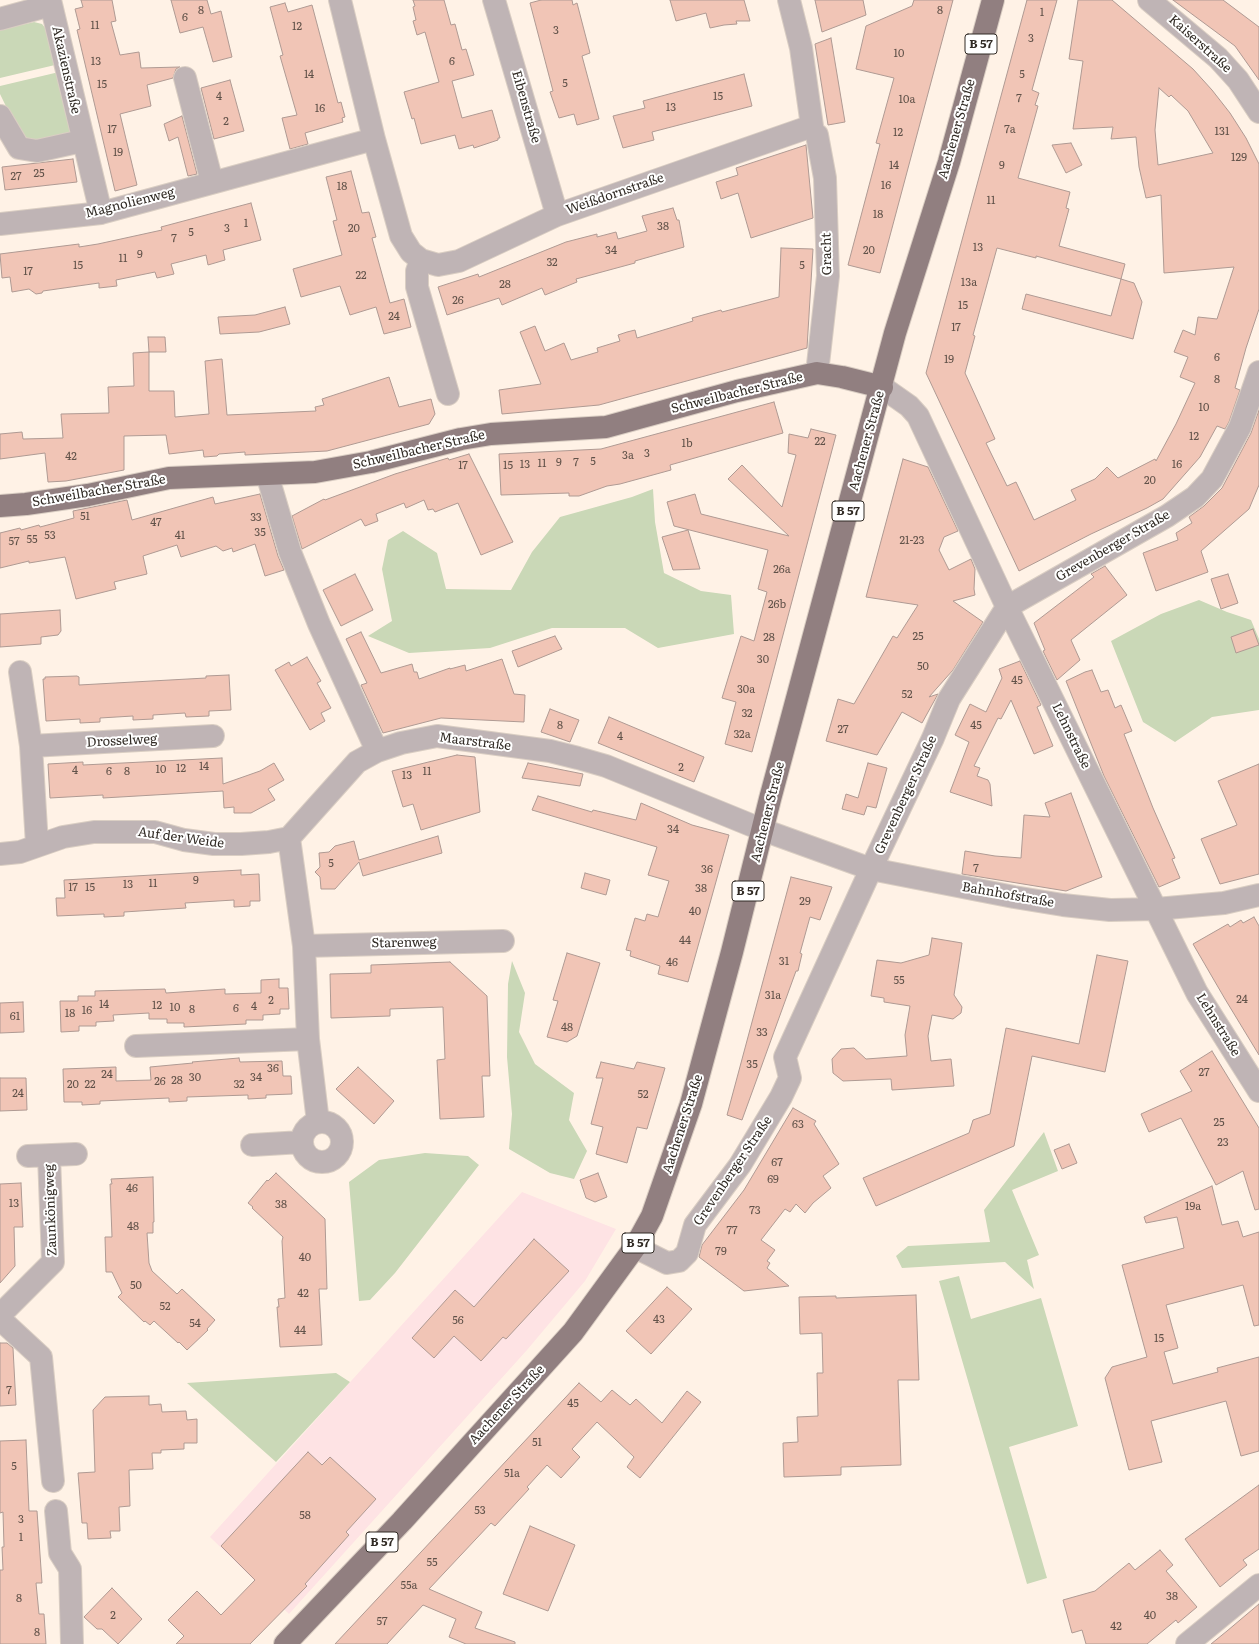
<!DOCTYPE html>
<html>
<head>
<meta charset="utf-8">
<style>
  body { margin:0 }
  canvas { display:block; background:#fff2e6 }
</style>
</head>
<body>
<canvas width="1259" height="1644"></canvas>
<script>
const ctx = document.querySelector('canvas').getContext('2d');
ctx.lineJoin = 'round';
function paint(path, color) {
  ctx.fillStyle = color;
  ctx.fill(path, 'evenodd');
}
function toPath(rows) {
  const path = new Path2D();
  for (const r of rows) {
    if (r.length === 3) {
      path.moveTo(r[0] + r[2], r[1]);
      path.arc(r[0], r[1], r[2], 0, 2 * Math.PI);
      continue;
    }
    path.moveTo(r[0], r[1]);
    for (let i = 2; i < r.length; i += 2) path.lineTo(r[i], r[i + 1]);
  }
  return path;
}
function stroke(path, color, width, dash) {
  ctx.strokeStyle = color;
  ctx.lineWidth = width;
  ctx.lineCap = dash ? 'butt' : 'round';
  ctx.setLineDash(dash || []);
  ctx.stroke(path);
}
function label(font, color, halo, rows, align = 'center') {
  ctx.font = font + ' Literata,serif';
  ctx.lineWidth = 4;
  ctx.setLineDash([]);
  ctx.textBaseline = 'middle';
  ctx.strokeStyle = halo;
  ctx.fillStyle = color;
  for (const [text, x, y, turn = 0] of rows) {
    ctx.save();
    ctx.translate(x, y);
    ctx.rotate((+turn || 0) * Math.PI / 180);
    ctx.textAlign = isNaN(turn) ? turn : align;
    if (halo) ctx.strokeText(text, 0, 0);
    ctx.fillText(text, 0, 0);
    ctx.restore();
  }
}
const commercial = toPath([
  [522,1192,616,1229,585,1281,527,1350,289,1614,210,1537]
]);
const green = toPath([
  [34,22,42,24,46,29,55,65,0,78,0,30],
  [59,72,75,135,38,144,22,139,0,94,0,86],
  [653,489,655,522,664,573,701,591,731,595,734,634,658,648,625,628,552,628,490,648,409,653,368,636,392,621,382,569,388,540,403,531,437,553,446,589,511,590,532,552,560,517,632,497],
  [1199,600,1227,612,1251,620,1259,639,1259,710,1212,717,1175,742,1143,722,1111,641,1161,614],
  [512,961,525,993,519,1032,535,1064,574,1093,569,1120,587,1151,574,1179,550,1173,509,1149,512,1114,507,1057,508,984],
  [1044,1132,1058,1171,1012,1190,1039,1255,1027,1260,1034,1289,1005,1262,902,1268,896,1256,908,1246,990,1242,984,1210],
  [425,1153,468,1156,479,1165,395,1273,370,1300,359,1301,349,1182,379,1160],
  [959,1276,971,1319,1041,1298,1078,1426,1009,1447,1047,1578,1027,1584,939,1281],
  [336,1373,350,1382,276,1462,187,1383]
]);
const building = toPath([
  [81,0,112,0,116,21,111,22,120,55,139,52,141,68,180,67,176,69,173,78,147,85,151,106,120,114,137,185,115,191,77,30,80,29,75,9,83,7,81,0],
  [171,0,207,0,211,14,221,11,232,57,213,62,203,27,180,33,171,0],
  [413,0,444,0,451,25,455,24,462,50,466,49,474,75,452,81,462,118,492,110,500,138,498,138,498,140,474,148,473,145,459,149,455,135,421,144,414,118,412,119,404,92,439,82,425,32,417,35,413,21,416,20,413,7,415,6,413,0],
  [541,0,572,0,573,5,577,3,590,53,582,56,599,119,577,125,574,114,559,118,550,92,553,91,530,3,541,0],
  [670,0,744,0,750,21,736,21,737,24,724,25,710,28,706,13,676,21,670,0],
  [815,0,863,0,866,15,822,32,815,0],
  [914,0,953,0,880,273,848,265,880,144,876,143,894,78,856,69,866,26,912,6,914,0],
  [1027,0,1057,0,1032,90,1039,93,1035,105,1038,106,1018,178,1070,192,1066,208,1069,209,1059,246,1125,264,1121,279,1036,256,1036,258,997,248,973,335,975,336,965,373,995,439,986,443,1007,486,1016,482,1034,520,1076,500,1071,490,1095,479,1107,467,1118,478,1155,459,1156,461,1176,424,1195,383,1180,377,1188,357,1174,352,1183,330,1195,335,1198,317,1217,319,1234,267,1164,273,1161,195,1146,198,1139,167,1136,137,1111,139,1113,127,1073,129,1083,61,1069,59,1078,0,1112,0,1193,69,1212,90,1230,113,1246,138,1259,164,1259,309,1246,348,1235,388,1240,390,1229,422,1225,429,1217,426,1200,457,1163,499,1147,508,1091,534,1019,571,926,373,1027,0],
  [1159,88,1169,97,1171,95,1188,111,1213,153,1158,165,1155,130,1159,88],
  [1173,0,1223,0,1259,27,1259,80,1235,46,1173,0],
  [285,3,288,12,312,5,338,103,341,102,345,117,342,118,343,122,305,133,308,144,290,149,282,118,297,115,280,56,283,55,270,7,285,3],
  [831,38,845,122,828,125,815,44,831,38],
  [744,74,752,106,652,132,654,140,623,148,613,116,645,108,643,101,744,74],
  [230,80,244,131,214,139,201,88,230,80],
  [182,116,197,174,188,176,178,137,169,141,164,124,182,116],
  [1071,143,1082,165,1066,173,1052,145,1071,143],
  [806,145,813,218,751,238,738,193,721,199,716,182,738,175,736,168,806,145],
  [73,159,77,182,5,190,2,167,73,159],
  [351,171,362,213,369,212,376,237,372,238,390,303,404,299,411,327,384,334,376,307,350,315,340,286,301,297,293,269,342,255,333,221,337,220,326,177,351,171],
  [251,203,261,240,223,250,225,260,208,265,206,255,171,264,174,274,157,278,155,272,116,280,117,286,99,288,99,283,43,291,42,293,36,294,29,289,12,292,10,277,2,278,0,254,79,244,79,247,98,244,162,230,161,227,251,203],
  [673,208,677,220,679,220,684,247,635,261,635,263,576,279,577,282,545,295,542,288,502,305,499,298,447,315,438,287,478,274,479,277,566,242,597,234,597,237,616,232,618,239,647,231,642,216,673,208],
  [781,248,813,249,807,348,599,405,502,414,499,390,541,384,520,332,535,326,545,351,564,343,571,360,598,352,597,348,620,341,618,335,627,332,635,330,637,338,693,321,692,318,721,310,722,312,779,297,781,248],
  [1121,279,1134,283,1142,302,1133,339,1022,309,1026,294,1111,316,1121,279],
  [285,307,290,324,259,332,220,334,218,317,255,315,285,307],
  [148,337,165,337,166,352,149,352,148,337],
  [149,352,149,391,174,391,175,417,209,414,205,361,222,359,227,415,316,411,315,407,324,405,322,399,389,377,399,407,431,399,435,414,429,424,327,451,245,455,245,452,219,454,217,456,204,457,203,450,169,454,166,435,124,436,124,470,66,481,48,482,45,453,0,459,0,434,22,432,23,439,63,438,61,414,109,413,108,387,134,386,133,353,149,352],
  [774,402,783,433,670,465,671,470,620,484,607,486,579,496,569,496,569,493,501,495,499,454,601,449,774,402],
  [1259,410,1259,485,1249,509,1201,551,1208,572,1156,591,1143,553,1178,540,1176,533,1192,523,1189,517,1204,506,1222,488,1251,433,1259,410],
  [811,429,836,435,752,752,725,744,736,702,722,698,741,636,754,641,767,592,758,589,768,550,674,526,667,502,695,494,701,514,789,536,728,479,742,465,782,507,796,455,788,453,789,434,808,438,811,429],
  [469,454,513,542,481,555,458,503,435,512,433,509,428,510,424,500,406,508,404,503,376,514,378,521,365,526,361,519,302,549,292,516,324,499,325,500,395,474,448,458,449,460,469,454],
  [903,459,928,467,958,531,944,537,939,550,949,570,971,559,975,569,974,589,975,595,953,601,983,622,953,670,929,697,938,694,922,723,902,712,877,755,826,741,838,699,854,704,893,636,897,638,918,605,866,597,903,459],
  [260,494,278,556,284,570,265,576,255,544,233,552,232,548,223,551,216,546,181,557,177,545,143,556,147,574,114,582,116,589,76,599,65,557,29,563,29,561,0,568,0,533,20,528,21,530,39,525,40,527,74,518,73,511,127,500,132,520,213,497,215,504,260,494],
  [688,530,700,569,673,570,662,537,688,530],
  [1105,566,1127,595,1071,640,1080,660,1057,680,1043,651,1045,650,1034,623,1094,577,1091,574,1105,566],
  [355,574,373,610,341,626,323,590,355,574],
  [1228,574,1238,603,1221,609,1211,579,1228,574],
  [60,610,61,631,58,635,41,637,41,644,0,647,0,614,60,610],
  [1253,629,1259,645,1236,653,1231,637,1253,629],
  [361,632,381,673,412,664,414,672,417,672,419,679,450,668,450,669,465,665,466,671,502,659,514,694,525,695,524,722,441,718,383,733,361,685,367,683,346,639,361,632],
  [555,636,562,649,518,667,512,651,555,636],
  [307,657,321,681,317,683,331,708,321,713,325,721,310,730,275,670,289,662,291,666,307,657],
  [1020,661,1041,705,1037,707,1053,746,1034,754,1011,700,1001,719,998,718,974,766,980,768,977,776,988,780,990,784,992,806,950,792,969,742,955,735,970,704,986,712,1002,678,999,669,1020,661],
  [1092,670,1101,692,1108,690,1115,708,1121,705,1132,731,1124,734,1153,808,1175,858,1172,859,1180,878,1159,887,1104,776,1066,681,1085,672,1092,670],
  [229,675,231,710,209,711,209,716,186,717,185,713,153,715,153,719,133,720,133,716,100,718,100,722,80,723,80,719,46,721,43,679,45,679,45,677,77,676,79,677,79,685,206,678,206,676,229,675],
  [550,709,579,720,570,742,541,732,550,709],
  [609,717,704,757,694,782,598,743,609,717],
  [457,755,475,757,480,812,421,830,413,804,403,807,392,771,457,755],
  [222,758,223,784,260,771,274,763,284,780,268,789,275,800,251,813,234,813,234,807,224,808,223,791,103,798,103,795,50,798,48,764,83,762,83,765,222,758],
  [528,763,583,774,580,786,522,778,528,763],
  [868,763,887,768,876,808,867,806,864,815,842,809,846,794,858,798,868,763],
  [1259,764,1259,874,1220,884,1201,839,1237,825,1218,781,1259,764],
  [1071,793,1102,877,1066,891,962,874,965,851,995,856,1021,858,1024,815,1050,817,1045,803,1071,793],
  [538,796,592,812,593,810,636,820,641,803,692,825,729,835,688,982,658,974,660,966,630,956,631,951,626,950,635,918,645,921,647,914,658,917,669,881,648,875,657,847,532,810,538,796],
  [438,836,442,853,363,876,359,862,335,889,321,889,320,877,315,872,320,867,319,853,329,852,335,846,354,841,359,860,438,836],
  [241,870,241,875,259,874,260,901,250,901,250,906,234,907,234,900,185,903,186,908,124,912,124,916,104,917,104,914,57,916,56,898,65,898,64,880,241,870],
  [585,873,610,880,606,895,581,888,585,873],
  [791,877,832,887,820,920,810,917,800,953,802,954,798,971,796,971,742,1120,727,1115,791,877],
  [1254,917,1259,926,1259,1055,1225,999,1193,944,1228,924,1230,927,1241,920,1243,923,1254,917],
  [932,938,962,943,954,995,962,1007,961,1013,953,1019,932,1015,928,1036,931,1061,951,1059,954,1086,892,1090,891,1079,843,1081,833,1073,832,1059,841,1049,854,1048,866,1059,907,1056,905,1035,910,1006,884,1002,884,998,871,996,877,960,901,963,929,955,932,938],
  [567,953,600,963,577,1036,567,1042,547,1037,558,1001,553,1000,567,953],
  [1097,955,1128,961,1105,1072,1032,1056,1014,1146,876,1206,863,1178,969,1133,973,1120,990,1114,1006,1028,1079,1044,1097,955],
  [450,962,487,996,490,1076,482,1076,484,1117,440,1119,437,1060,445,1059,443,1007,390,1009,390,1016,331,1018,330,974,371,973,371,965,450,962],
  [279,979,279,988,288,988,289,1009,280,1009,280,1014,263,1015,263,1020,246,1020,246,1024,184,1027,184,1023,167,1023,167,1019,149,1019,149,1013,113,1015,114,1021,96,1022,96,1026,79,1026,79,1031,61,1032,60,1001,78,1001,78,996,95,996,95,991,165,989,166,993,225,989,225,994,261,993,261,980,279,979],
  [23,1002,24,1032,0,1033,0,1003,23,1002],
  [1212,1051,1259,1128,1259,1209,1255,1210,1243,1171,1216,1185,1181,1118,1149,1132,1141,1114,1192,1091,1180,1071,1212,1051],
  [239,1058,240,1062,282,1061,283,1076,291,1076,292,1094,266,1095,266,1098,248,1099,248,1095,187,1097,187,1101,169,1102,169,1098,100,1101,100,1104,82,1105,82,1102,64,1102,63,1069,116,1067,116,1081,151,1080,150,1067,193,1063,192,1062,239,1058],
  [601,1062,634,1069,637,1062,665,1068,647,1129,637,1127,627,1163,596,1154,603,1127,591,1124,603,1078,596,1078,601,1062],
  [358,1067,394,1101,374,1124,336,1089,358,1067],
  [0,1078,26,1078,27,1110,0,1111,0,1078],
  [793,1108,816,1121,814,1124,839,1164,823,1176,831,1188,813,1203,805,1213,796,1204,790,1212,785,1209,761,1240,775,1250,767,1261,770,1263,767,1268,789,1286,744,1291,699,1257,702,1245,744,1190,793,1108],
  [1069,1144,1077,1163,1062,1169,1054,1150,1069,1144],
  [276,1173,325,1219,327,1289,319,1289,322,1345,280,1347,277,1307,279,1307,278,1299,285,1298,282,1241,283,1237,252,1208,253,1207,248,1203,267,1180,268,1181,276,1173],
  [598,1173,607,1197,595,1202,586,1198,580,1180,598,1173],
  [153,1177,154,1222,153,1222,153,1233,147,1233,149,1263,152,1271,177,1294,182,1289,215,1320,207,1329,208,1330,187,1350,179,1342,178,1343,154,1321,150,1325,145,1321,144,1322,118,1297,122,1293,112,1272,106,1272,105,1237,112,1237,110,1184,112,1184,111,1179,153,1177],
  [21,1183,23,1227,14,1227,15,1266,0,1283,0,1184,21,1183],
  [1212,1186,1222,1225,1238,1221,1243,1237,1259,1232,1259,1325,1254,1326,1243,1285,1166,1305,1178,1348,1164,1352,1173,1384,1218,1372,1217,1368,1259,1357,1259,1451,1241,1456,1226,1401,1151,1421,1162,1462,1129,1470,1105,1378,1112,1367,1147,1357,1122,1265,1184,1248,1177,1217,1146,1223,1144,1217,1212,1186],
  [534,1239,569,1271,506,1339,503,1337,481,1361,454,1336,434,1358,412,1338,455,1290,474,1307,534,1239],
  [667,1287,692,1309,651,1354,626,1331,667,1287],
  [916,1295,919,1380,898,1380,901,1465,841,1467,841,1475,784,1477,783,1443,798,1442,797,1417,818,1416,817,1373,823,1373,822,1333,800,1334,799,1297,836,1296,836,1298,916,1295],
  [0,1343,7,1343,13,1348,16,1405,0,1406,0,1343],
  [579,1383,601,1402,612,1390,630,1405,636,1399,662,1423,687,1391,701,1402,640,1478,627,1467,634,1457,597,1422,572,1449,580,1457,561,1478,547,1465,527,1487,529,1489,495,1526,491,1523,429,1589,482,1612,475,1628,515,1642,515,1644,466,1644,449,1637,456,1619,423,1605,387,1644,335,1644,579,1383],
  [149,1396,149,1405,161,1404,162,1412,186,1411,187,1420,197,1419,197,1443,184,1443,184,1449,161,1450,161,1453,152,1453,153,1469,129,1470,130,1506,119,1507,120,1531,110,1531,111,1538,88,1539,87,1523,82,1523,78,1473,95,1472,93,1410,105,1397,149,1396],
  [26,1440,29,1511,37,1511,42,1583,36,1583,39,1614,44,1614,46,1644,0,1644,0,1570,3,1570,2,1547,4,1547,3,1512,0,1513,0,1441,26,1440],
  [308,1452,322,1465,330,1457,376,1499,346,1532,349,1535,305,1584,307,1586,250,1644,176,1644,184,1636,168,1620,197,1591,221,1615,255,1580,221,1546,308,1452],
  [1259,1485,1259,1549,1243,1560,1247,1565,1220,1587,1185,1539,1259,1485],
  [530,1526,575,1545,548,1611,503,1594,530,1526],
  [1160,1550,1173,1565,1166,1571,1197,1607,1178,1623,1176,1620,1147,1644,1086,1644,1082,1630,1072,1633,1063,1600,1095,1591,1129,1563,1135,1570,1160,1550],
  [112,1588,142,1619,118,1644,102,1629,97,1629,84,1617,112,1588],
  [1259,1604,1259,1644,1211,1644,1227,1631,1259,1604]
]);
const minor = toPath([
  [50,0,101,213],
  [340,0,374,139,401,236,411,252,421,260,438,265,459,261,557,215,812,126,801,48,789,0],
  [494,0,557,215],
  [1149,0,1218,58,1238,80,1259,112],
  [0,19,51,5],
  [185,78,212,182],
  [0,116,19,148,37,151,82,141],
  [0,224,101,213,374,139],
  [421,260,417,271,417,287,448,394],
  [817,373,828,276,825,178,817,135],
  [882,387,909,406,918,416,1007,607,1197,993,1259,1091],
  [267,474,290,552,319,624,377,751,401,743,437,736,550,751,578,758,606,766,763,830,871,869,1014,897,1063,905,1110,910,1156,909,1224,903,1259,895],
  [20,672,31,746,37,845],
  [31,746,213,736],
  [289,838,304,946,308,1039,318,1122],
  [0,854,20,852,63,837,94,832,155,832,184,840,214,844,241,844,269,842,289,838,357,762,377,751],
  [304,946,503,941],
  [136,1046,308,1039],
  [322,1142,20],
  [252,1145,302,1142],
  [28,1156,76,1154],
  [635,1247,667,1263,679,1261,687,1253,695,1225,740,1165,781,1097,790,1078,785,1057,871,869,933,738,949,699,1007,607,1167,516,1195,497,1212,479,1240,427,1259,372],
  [0,1315,53,1262,49,1156],
  [0,1319,41,1357,53,1481],
  [56,1511,60,1553,70,1569,72,1644],
  [1187,1644,1259,1585]
]);
const major = toPath([
  [0,506,26,504,88,495,169,478,315,472,371,462,461,439,491,434,606,427,737,391,817,373,842,377,882,387],
  [285,1644,402,1521,573,1332,635,1247,652,1216,691,1104,732,952,770,799,895,333,949,162,993,0]
]);
const numberNames = [
  ["8",201,11],
  ["8",940,11],
  ["1",1042,13],
  ["6",185,18],
  ["11",95,26],
  ["12",297,27],
  ["3",556,31],
  ["3",1031,39],
  ["10",899,54],
  ["13",96,62],
  ["6",452,62],
  ["14",309,75],
  ["5",1022,75],
  ["5",565,84],
  ["15",102,85],
  ["4",219,97],
  ["15",718,97],
  ["7",1019,99],
  ["10a",907,100],
  ["13",671,108],
  ["16",320,109],
  ["2",226,122],
  ["17",112,130],
  ["7a",1010,130],
  ["131",1222,132],
  ["12",898,133],
  ["19",118,153],
  ["129",1239,158],
  ["14",894,166],
  ["9",1002,166],
  ["25",39,174],
  ["27",16,177],
  ["16",886,186],
  ["18",342,187],
  ["11",991,201],
  ["18",878,215],
  ["1",246,224],
  ["38",663,227],
  ["3",227,229],
  ["20",354,229],
  ["5",191,233],
  ["7",174,239],
  ["13",978,248],
  ["34",611,251],
  ["20",869,251],
  ["9",140,255],
  ["11",123,259],
  ["32",552,263],
  ["15",78,266],
  ["5",802,266],
  ["17",28,272],
  ["22",361,276],
  ["13a",969,283],
  ["28",505,285],
  ["26",458,301],
  ["15",963,306],
  ["24",394,317],
  ["17",956,328],
  ["6",1217,358],
  ["19",949,360],
  ["8",1217,380],
  ["10",1204,408],
  ["12",1194,437],
  ["22",820,442],
  ["1b",687,444],
  ["3",647,454],
  ["3a",628,456],
  ["42",71,457],
  ["5",593,462],
  ["9",559,463],
  ["7",576,463],
  ["11",542,464],
  ["13",525,465],
  ["16",1177,465],
  ["17",463,466],
  ["15",508,466],
  ["20",1150,481],
  ["51",85,517],
  ["33",256,518],
  ["47",156,523],
  ["35",260,533],
  ["53",50,536],
  ["41",180,536],
  ["55",32,540],
  ["21-23",912,541],
  ["57",14,542],
  ["26a",782,570],
  ["26b",777,605],
  ["25",918,637],
  ["28",769,638],
  ["30",763,660],
  ["50",923,667],
  ["45",1017,681],
  ["30a",746,690],
  ["52",907,695],
  ["32",747,714],
  ["8",560,726],
  ["45",976,726],
  ["27",843,730],
  ["32a",742,735],
  ["4",620,737],
  ["14",204,767],
  ["2",681,768],
  ["12",181,769],
  ["10",161,770],
  ["4",75,771],
  ["6",109,772],
  ["8",127,772],
  ["11",427,772],
  ["13",407,776],
  ["34",673,830],
  ["5",331,864],
  ["7",976,869],
  ["36",707,870],
  ["9",196,881],
  ["11",153,884],
  ["13",128,885],
  ["17",73,888],
  ["15",90,888],
  ["38",701,889],
  ["29",805,902],
  ["40",695,912],
  ["44",685,941],
  ["31",784,962],
  ["46",672,963],
  ["55",899,981],
  ["31a",773,996],
  ["24",1242,1000],
  ["2",271,1001],
  ["14",104,1005],
  ["12",157,1006],
  ["4",254,1007],
  ["10",175,1008],
  ["6",236,1009],
  ["8",192,1010],
  ["16",87,1011],
  ["18",70,1014],
  ["61",15,1017],
  ["48",567,1028],
  ["33",762,1033],
  ["35",752,1065],
  ["36",273,1069],
  ["27",1204,1073],
  ["24",107,1075],
  ["30",195,1078],
  ["34",256,1078],
  ["28",177,1081],
  ["26",160,1082],
  ["20",73,1085],
  ["22",90,1085],
  ["32",239,1085],
  ["24",18,1094],
  ["52",643,1095],
  ["25",1219,1123],
  ["63",798,1125],
  ["23",1223,1143],
  ["67",777,1163],
  ["69",773,1180],
  ["46",132,1189],
  ["13",14,1204],
  ["38",281,1205],
  ["19a",1193,1207],
  ["73",755,1211],
  ["48",133,1227],
  ["77",732,1231],
  ["79",721,1252],
  ["40",305,1258],
  ["50",136,1286],
  ["42",303,1294],
  ["52",165,1307],
  ["43",659,1320],
  ["56",458,1321],
  ["54",195,1324],
  ["44",300,1331],
  ["15",1159,1339],
  ["7",9,1391],
  ["45",573,1404],
  ["51",537,1443],
  ["5",14,1467],
  ["51a",512,1474],
  ["53",480,1511],
  ["58",305,1516],
  ["3",21,1520],
  ["1",21,1538],
  ["55",432,1563],
  ["55a",409,1586],
  ["38",1172,1597],
  ["8",19,1599],
  ["2",113,1616],
  ["40",1150,1616],
  ["57",382,1622],
  ["42",1116,1627],
  ["8",37,1633]
];
const shields = [
  [981,44,32],
  [848,511,32],
  [748,891,32],
  [638,1243,32],
  [382,1542,32]
];
const shieldNames = [
  ["B 57",981,44],
  ["B 57",848,511],
  ["B 57",748,891],
  ["B 57",638,1243],
  ["B 57",382,1542]
];
const streetNames = [
  ["Kaiserstraße",1200,44,42],
  ["Akazienstraße",66,70,77],
  ["Eibenstraße",526,107,74],
  ["Aachener Straße",957,129,-74],
  ["Weißdornstraße",615,194,-19],
  ["Magnolienweg",130,203,-14],
  ["Gracht",827,254,-91],
  ["Schweilbacher Straße",737,393,-14],
  ["Aachener Straße",867,441,-75],
  ["Schweilbacher Straße",419,450,-13],
  ["Schweilbacher Straße",99,491,-10],
  ["Grevenberger Straße",1113,546,-30],
  ["Lehnstraße",1071,736,64],
  ["Drosselweg",122,741,-3],
  ["Maarstraße",475,742,7],
  ["Grevenberger Straße",906,795,-65],
  ["Aachener Straße",768,812,-76],
  ["Auf der Weide",181,838,8],
  ["Bahnhofstraße",1008,895,10],
  ["Starenweg",404,943,-1],
  ["Lehnstraße",1218,1025,58],
  ["Aachener Straße",683,1124,-72],
  ["Grevenberger Straße",733,1171,-56],
  ["Zaunkönigweg",51,1210,-92],
  ["Aachener Straße",507,1405,-47]
];
paint(commercial, '#fee3e4');
paint(green, '#cad8b7');
paint(building, '#f1c5b6');
stroke(building, '#af9a93', 1);
stroke(minor, '#dacec3', 24);
stroke(major, '#dacec3', 24);
stroke(minor, '#bfb4b5', 22);
stroke(major, '#917f80', 22);
label('11px', '#615249', null, numberNames);
for (const [x, y, w] of shields) {
  const box = new Path2D();
  box.roundRect(x - w / 2, y - 10, w, 20, 3);
  ctx.fillStyle = '#fff';
  ctx.fill(box);
  stroke(box, '#312b25', 1);
}
label('bold 12px', '#312b25', null, shieldNames);
label('13px', '#312b25', '#fff', streetNames);
</script>
</body>
</html>
